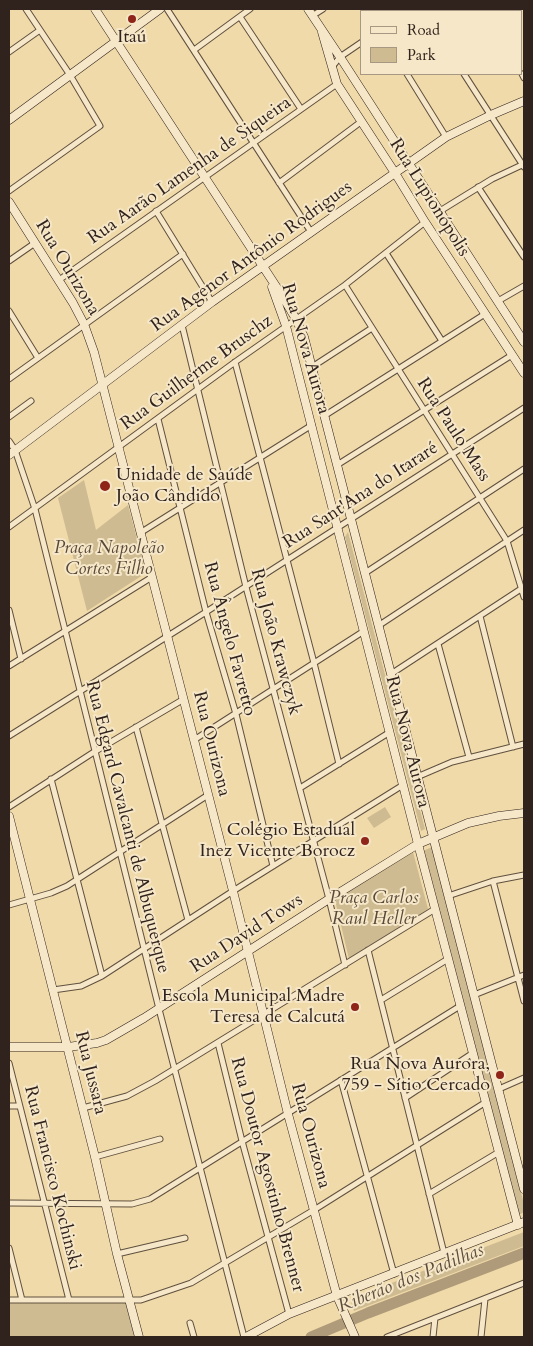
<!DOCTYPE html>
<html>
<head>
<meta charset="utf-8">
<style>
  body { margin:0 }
  #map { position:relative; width:533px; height:1346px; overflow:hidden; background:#f0daa9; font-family:Cardo,serif }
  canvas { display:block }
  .frame { position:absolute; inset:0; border:10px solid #30221c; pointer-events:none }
  .legend { position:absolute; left:360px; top:10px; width:162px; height:65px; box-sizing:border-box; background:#f5e7c7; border:1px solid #a69883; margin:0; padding:6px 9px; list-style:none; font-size:15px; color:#30221c }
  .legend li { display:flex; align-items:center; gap:10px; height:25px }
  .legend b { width:25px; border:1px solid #a69883 }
</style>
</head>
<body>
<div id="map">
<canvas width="533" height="1346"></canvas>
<div class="frame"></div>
<ul class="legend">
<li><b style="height:6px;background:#f5e7c7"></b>Road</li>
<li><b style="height:14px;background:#cfbb91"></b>Park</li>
</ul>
</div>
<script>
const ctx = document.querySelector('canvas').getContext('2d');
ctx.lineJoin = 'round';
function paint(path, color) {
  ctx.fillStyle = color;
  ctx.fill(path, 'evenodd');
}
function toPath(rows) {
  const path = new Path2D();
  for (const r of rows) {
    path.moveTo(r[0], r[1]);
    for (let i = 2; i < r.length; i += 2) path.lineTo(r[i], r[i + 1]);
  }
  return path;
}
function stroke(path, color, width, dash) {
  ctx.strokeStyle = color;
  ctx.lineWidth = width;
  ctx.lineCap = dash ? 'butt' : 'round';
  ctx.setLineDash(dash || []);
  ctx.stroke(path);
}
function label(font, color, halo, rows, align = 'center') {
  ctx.font = font + ' Cardo,serif';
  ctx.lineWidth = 4;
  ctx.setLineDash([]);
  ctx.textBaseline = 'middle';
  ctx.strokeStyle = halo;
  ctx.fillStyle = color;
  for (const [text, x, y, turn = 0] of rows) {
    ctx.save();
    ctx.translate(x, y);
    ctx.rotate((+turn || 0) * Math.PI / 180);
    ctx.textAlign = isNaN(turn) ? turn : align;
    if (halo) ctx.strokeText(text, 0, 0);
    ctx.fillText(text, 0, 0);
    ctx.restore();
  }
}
const green = toPath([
  [84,480,96,530,128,505,146,573,87,611,58,498],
  [348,532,425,829,421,831,345,537],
  [385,807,391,817,374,828,367,818],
  [432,847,524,1204,524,1212,519,1215,423,851],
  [413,852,428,909,349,959,335,900],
  [524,1232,524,1246,354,1311,350,1299],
  [9,1302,128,1303,137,1337,9,1337]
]);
const river = toPath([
  [311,1337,368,1313,524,1253]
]);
const street = toPath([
  [167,9,311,232],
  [422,9,424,11],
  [480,9,481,11],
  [409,11,413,9],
  [312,16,323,9],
  [240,17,301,109],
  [194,50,250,9],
  [9,52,40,30],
  [332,67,340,57,362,42],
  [407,74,446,137],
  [464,74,524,167],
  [522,74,524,78],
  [279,183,362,121],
  [478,187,524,257],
  [9,191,100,126,70,75,26,9],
  [156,211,212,302],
  [440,211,492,179,524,164],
  [386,253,442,341],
  [9,261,35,243],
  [59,280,337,84],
  [345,285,507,541,524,597],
  [498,301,524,286],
  [9,311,38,358],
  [182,325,246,587,329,899,345,965],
  [235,362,314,663,339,764],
  [312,367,372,328],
  [9,379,183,254],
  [324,416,485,314],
  [9,417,31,401],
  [158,419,206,612,236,714,273,866],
  [9,441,15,450,35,509,159,1009,244,1337],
  [337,465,512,355],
  [9,527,235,362,345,285,425,222],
  [140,533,312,425],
  [365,573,524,469],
  [9,610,21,659],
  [480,616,513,747],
  [378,626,524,530],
  [438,644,469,757],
  [9,666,152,577],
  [391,674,524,587],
  [136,727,188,920],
  [9,736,206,612,524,408],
  [194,740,364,631],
  [417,777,452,762,524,744],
  [51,779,102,976],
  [300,788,390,732],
  [9,807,94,752,184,699],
  [493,881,524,1001],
  [448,896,493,881,524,875],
  [9,905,51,893,67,886,208,795],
  [368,950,444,1253],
  [53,990,81,986,102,976,233,891,403,785],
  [474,995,524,975],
  [381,1000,448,959],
  [218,1043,242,1141,289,1314],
  [9,1063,69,1300],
  [341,1080,394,1274],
  [499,1089,524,1078],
  [405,1098,473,1053],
  [9,1106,19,1106],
  [83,1108,127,1096,155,1081,435,909],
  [95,1157,160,1139],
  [429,1194,499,1152],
  [9,1203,132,1204,150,1199,460,1006],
  [9,1248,22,1300],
  [117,1254,185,1238],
  [9,1300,141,1300,191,1283,314,1210,486,1102],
  [190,1323,194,1337],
  [387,1337,524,1283],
  [433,1337,435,1318],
  [481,1337,485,1299]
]);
const secondary = toPath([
  [95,9,281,294,296,319,304,337,524,1189],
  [308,9,340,57,524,342],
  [322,32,337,84,395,173,425,222,524,373],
  [9,120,160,9],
  [9,202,73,303,84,324,94,352,233,891,288,1114,337,1296,355,1337],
  [272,287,286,326,418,844,518,1225],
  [9,455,212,302,446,137,491,115,524,101],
  [9,816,95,1157,117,1254,139,1337],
  [9,1047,68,1047,97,1043,106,1040,144,1018,329,899,418,844,468,823,499,816,524,813],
  [246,1337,289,1314,524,1222]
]);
const markers = [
  [132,19,5,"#8f2418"],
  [105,486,6,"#8f2418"],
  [365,841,5,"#8f2418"],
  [355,1007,5,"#8f2418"],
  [500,1075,5,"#8f2418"]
];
const poiNames = [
  ["Itaú",132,38,"center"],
  ["Unidade de Saúde",116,476,"left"],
  ["João Cândido",116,497,"left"],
  ["Colégio Estadual",355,831],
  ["Inez Vicente Borocz",355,852],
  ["Escola Municipal Madre",345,997],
  ["Teresa de Calcutá",345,1018],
  ["Rua Nova Aurora,",490,1065],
  ["759 - Sítio Cercado",490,1086]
];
const streetNames = [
  ["Rua Aarão Lamenha de Siqueira",190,171,-35],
  ["Rua Lupionópolis",429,198,58],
  ["Rua Agenor Antônio Rodrigues",252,257,-36],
  ["Rua Ourizona",67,268,59],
  ["Rua Nova Aurora",305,349,74],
  ["Rua Guilherme Bruschz",197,373,-36],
  ["Rua Paulo Mass",453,430,57],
  ["Rua Sant'Ana do Itararé",361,496,-33],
  ["Rua Ângelo Favretto",229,639,75],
  ["Rua João Krawczyk",275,642,75],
  ["Rua Nova Aurora",407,742,76],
  ["Rua Ourizona",211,744,76],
  ["Rua Edgard Cavalcanti de Albuquerque",127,827,76],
  ["Rua David Tows",247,934,-33],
  ["Rua Jussara",90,1073,76],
  ["Rua Ourizona",310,1136,75],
  ["Rua Doutor Agostinho Brenner",267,1175,75],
  ["Rua Francisco Kochinski",52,1178,76]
];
const parkNames = [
  ["Praça Napoleão",109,549],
  ["Cortes Filho",109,570],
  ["Praça Carlos",374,899],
  ["Raul Heller",374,920]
];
const waterNames = [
  ["Riberão dos Padilhas",411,1279,-22]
];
paint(green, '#cfbb91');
stroke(river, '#af9b79', 11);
stroke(street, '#60503f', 7);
stroke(secondary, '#30221c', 9);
stroke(street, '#f5e7c7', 5);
stroke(secondary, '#f5e7c7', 8);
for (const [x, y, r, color] of markers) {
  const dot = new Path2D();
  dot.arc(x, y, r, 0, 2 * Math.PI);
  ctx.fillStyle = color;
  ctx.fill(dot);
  stroke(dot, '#f5e7c7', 2);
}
label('18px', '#30221c', '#f5e7c7', poiNames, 'right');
label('18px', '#30221c', '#f5e7c7', streetNames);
label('italic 18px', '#584839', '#f5e7c7', parkNames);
label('italic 19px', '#5c4c3d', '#f5e7c7', waterNames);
</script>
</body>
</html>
